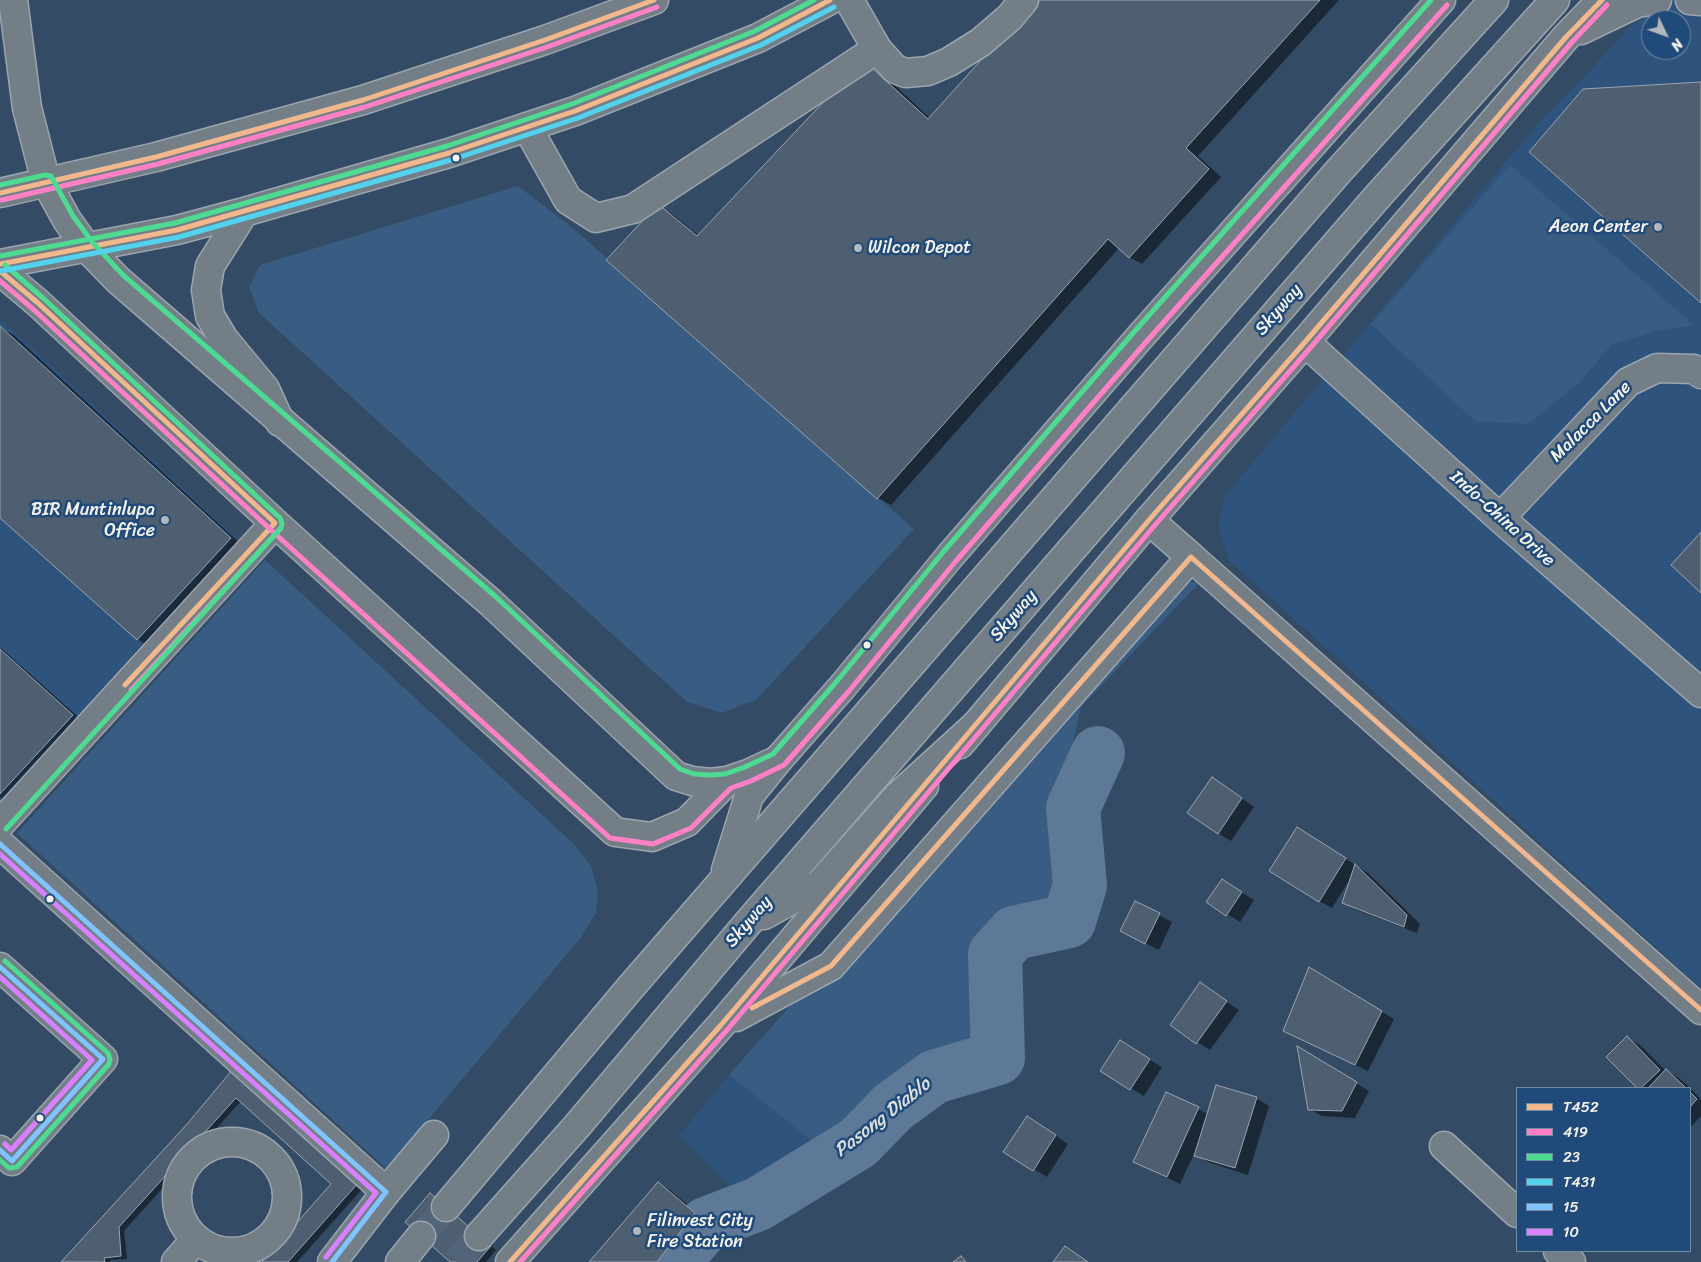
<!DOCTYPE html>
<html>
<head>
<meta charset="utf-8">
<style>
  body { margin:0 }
  #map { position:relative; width:1701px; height:1262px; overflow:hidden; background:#344b65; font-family:Sriracha,sans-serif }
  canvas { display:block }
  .legend { position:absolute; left:1516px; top:1087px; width:175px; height:165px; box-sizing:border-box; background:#1f4a7a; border:1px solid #748da6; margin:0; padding:6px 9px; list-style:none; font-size:15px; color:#f4f1e8 }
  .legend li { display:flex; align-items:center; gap:10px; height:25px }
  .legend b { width:25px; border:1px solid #748da6 }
  .north { position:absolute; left:1641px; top:10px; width:50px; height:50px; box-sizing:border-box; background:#1f4a7a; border:1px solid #748da6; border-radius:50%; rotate:132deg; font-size:14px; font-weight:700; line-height:20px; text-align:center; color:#f4f1e8 }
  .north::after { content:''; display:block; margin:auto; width:18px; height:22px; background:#b1b7ba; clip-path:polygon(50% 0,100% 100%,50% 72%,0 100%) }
</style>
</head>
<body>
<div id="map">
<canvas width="1701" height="1262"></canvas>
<ul class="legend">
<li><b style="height:6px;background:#f1b78d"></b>T452</li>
<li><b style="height:6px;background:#ff80c5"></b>419</li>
<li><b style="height:6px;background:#4ddb92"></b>23</li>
<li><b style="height:6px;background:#53d2ee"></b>T431</li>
<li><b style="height:6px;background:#80c4ff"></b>15</li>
<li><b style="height:6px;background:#d880ff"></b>10</li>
</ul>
<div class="north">N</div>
</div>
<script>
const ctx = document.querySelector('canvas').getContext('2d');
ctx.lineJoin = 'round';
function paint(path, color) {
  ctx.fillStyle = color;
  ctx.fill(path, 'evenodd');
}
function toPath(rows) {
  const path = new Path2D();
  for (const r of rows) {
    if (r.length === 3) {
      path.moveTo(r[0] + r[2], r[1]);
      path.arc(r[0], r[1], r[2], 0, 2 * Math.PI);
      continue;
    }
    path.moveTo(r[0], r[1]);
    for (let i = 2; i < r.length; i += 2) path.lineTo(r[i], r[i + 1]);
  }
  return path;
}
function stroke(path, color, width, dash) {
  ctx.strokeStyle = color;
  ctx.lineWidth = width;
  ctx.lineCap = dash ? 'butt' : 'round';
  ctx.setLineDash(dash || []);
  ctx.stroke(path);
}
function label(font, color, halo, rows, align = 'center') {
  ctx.font = font + ' Sriracha,sans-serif';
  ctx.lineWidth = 5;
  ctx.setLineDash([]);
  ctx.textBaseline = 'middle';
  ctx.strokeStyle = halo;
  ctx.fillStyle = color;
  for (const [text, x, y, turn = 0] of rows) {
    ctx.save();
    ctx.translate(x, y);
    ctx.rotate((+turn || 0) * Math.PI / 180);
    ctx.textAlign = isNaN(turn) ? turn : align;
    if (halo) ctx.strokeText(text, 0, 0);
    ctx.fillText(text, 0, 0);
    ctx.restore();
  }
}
const built = toPath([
  [1655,0,1701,0,1701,988,1230,561,1218,528,1225,496,1507,160,1545,116,1584,77],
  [1651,20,1681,20,1681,50,1651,50],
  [3,321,236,538,0,804,0,322],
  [729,1075,825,1151,781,1175,735,1192,679,1136]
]);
const green = toPath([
  [1510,165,1694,325,1660,330,1612,344,1580,382,1528,424,1475,421,1371,324],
  [518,186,574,229,914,529,757,699,722,713,687,702,259,313,249,287,260,265],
  [265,560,575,845,591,866,598,890,596,913,582,936,387,1169,17,833],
  [1202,580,1081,707,1060,799,1069,905,1005,930,980,957,991,1055,922,1069,825,1151,729,1075,1085,672,1161,590]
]);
const shadow = toPath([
  [1037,0,1339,0,1198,156,1221,177,1142,264,1129,257,1119,248,891,505,878,498,608,260,658,206,671,213,699,236,864,62,877,69,930,118],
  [0,327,14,335,243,546,150,647,137,639,0,516],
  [0,647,85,723,10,804,0,798],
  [1225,786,1254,807,1231,841,1218,833],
  [1310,836,1368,873,1420,924,1417,933,1357,910,1344,902,1350,879,1332,908,1319,901],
  [1235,888,1254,900,1240,922,1208,902],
  [1136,903,1172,922,1159,950,1135,938],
  [1309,969,1394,1019,1368,1071,1284,1031],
  [1200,984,1239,1010,1210,1050,1171,1025],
  [1627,1038,1640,1045,1666,1071,1679,1078,1690,1088,1638,1088,1608,1057],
  [1133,1050,1162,1067,1144,1096,1102,1071],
  [1310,1055,1369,1091,1355,1118,1322,1116,1309,1109],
  [233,1070,365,1186,297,1262,263,1262,333,1184,241,1101,124,1231,127,1259,110,1260,110,1262,63,1262,189,1124],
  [1690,1088,1701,1099,1701,1116,1690,1128],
  [1166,1093,1208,1114,1256,1098,1269,1106,1248,1175,1208,1162,1194,1154,1180,1184,1135,1162],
  [1040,1125,1068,1144,1047,1177,1005,1151],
  [659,1183,671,1191,707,1221,675,1262,590,1262],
  [431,1195,496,1250,486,1262,452,1262]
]);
const river = toPath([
  [674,1262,706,1224,758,1204,858,1143,893,1107,934,1077,998,1058,995,954,1014,933,1069,921,1080,885,1073,808,1098,753]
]);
const building = toPath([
  [1035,0,1320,0,1186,148,1209,169,1129,258,1108,239,877,499,606,260,658,204,697,236,863,60,928,119,1035,0],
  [1701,82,1701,303,1529,152,1583,89,1701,82],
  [0,326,231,538,137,640,0,518,0,326],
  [1701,532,1701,593,1671,565,1701,532],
  [0,649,73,715,0,794,0,649],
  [1212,777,1242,798,1218,834,1187,813,1212,777],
  [1297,827,1346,858,1319,902,1269,871,1297,827],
  [1355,864,1407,915,1404,927,1342,903,1355,864],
  [1222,879,1242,892,1226,916,1206,902,1222,879],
  [1135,901,1160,913,1145,944,1120,931,1135,901],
  [1309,967,1382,1011,1355,1065,1283,1031,1309,967],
  [1200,982,1227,1001,1196,1044,1170,1025,1200,982],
  [1627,1036,1660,1070,1641,1088,1637,1088,1606,1057,1627,1036],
  [1120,1040,1150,1059,1130,1090,1100,1071,1120,1040],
  [1297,1046,1357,1082,1342,1111,1308,1110,1297,1046],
  [233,1069,359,1182,288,1262,262,1262,331,1184,236,1098,119,1227,121,1256,104,1258,105,1262,61,1262,188,1123,233,1069],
  [1666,1069,1686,1088,1648,1088,1666,1069],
  [1216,1085,1257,1097,1235,1168,1194,1156,1216,1085],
  [1166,1092,1199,1107,1167,1177,1133,1162,1166,1092],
  [1690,1092,1697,1099,1690,1107,1690,1092],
  [1027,1116,1056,1135,1033,1171,1003,1152,1027,1116],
  [658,1182,695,1213,657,1262,589,1262,658,1182],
  [430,1193,491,1246,477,1262,450,1262,405,1222,430,1193],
  [1065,1246,1088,1262,1053,1262,1065,1246],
  [961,1256,966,1262,953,1262,961,1256]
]);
const highwayTunnel = toPath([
  [421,1236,446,1207],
  [457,1262,479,1236]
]);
const minor = toPath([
  [849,0,877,49,895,69,906,73,928,71,949,62,981,42,1010,17,1024,0],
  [527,127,568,200,596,218,633,209,877,49],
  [87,248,118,280,490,602,676,776,692,781,710,783,727,781,748,774,778,760],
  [0,271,38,303,275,523,615,832,652,837,687,822,727,781],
  [1305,342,1500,518,1701,693],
  [1500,518,1628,382,1657,368,1694,369,1701,374],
  [1149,520,1191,557],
  [0,824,275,523],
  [0,844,386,1192,434,1135],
  [0,967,103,1059,12,1161,0,1150],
  [232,1197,55],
  [1444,1146,1517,1213],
  [1558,1251,1571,1262],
  [176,1262,196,1239]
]);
const major = toPath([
  [13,0,27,108,46,182,67,220,87,248],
  [1690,0,1701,1],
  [1581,30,1637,3,1657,0],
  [960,744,1149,520,1305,342,1566,37,1602,0],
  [778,760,843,686,950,556,1140,337,1441,0],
  [736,1017,831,966,1191,557,1701,1010],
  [510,1262,721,1025,924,786]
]);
const highway = toPath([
  [0,193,156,157,363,100,545,40,654,0],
  [244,212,210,266,206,290,210,316,223,338,265,389,280,422],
  [0,264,177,230,244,212,449,153,575,111,758,38,830,0],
  [726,870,749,796,778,760],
  [764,915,820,884,898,796,976,725],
  [446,1207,630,988,1337,173,1494,0],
  [479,1236,577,1126,747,924,1378,196,1555,0],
  [332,1262,386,1192],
  [400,1262,421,1236]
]);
const bus1 = toPath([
  [0,193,156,157,363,100,545,40,654,0],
  [0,264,177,230,449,153,575,111,758,38,830,0],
  [0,271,38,303,275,523,125,685],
  [752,1008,831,966,1191,557,1701,1010],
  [510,1262,721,1025,1149,520,1305,342,1566,37,1602,0]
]);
const bus2 = toPath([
  [2,200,158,164,365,107,547,47,657,7],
  [0,281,33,309,270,529,610,838,653,844,691,828,731,788,751,781,784,765,849,691,956,561,1146,342,1447,5],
  [131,690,281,528],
  [520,1262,727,1030,1155,525,1311,347,1572,42,1607,5]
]);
const bus3 = toPath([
  [0,185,45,175,51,176,73,216,93,243,123,275,495,596,680,769,694,774,710,775,725,774,745,767,773,754,837,681,944,551,1134,332,1431,0],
  [0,256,175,223,447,146,572,104,755,31,814,0],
  [5,265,43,298,280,518,282,523,281,528,6,829],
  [0,1160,9,1168,17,1167,109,1064,110,1059,108,1053,5,961]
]);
const bus4 = toPath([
  [1,271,179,237,451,160,578,118,761,45,834,7]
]);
const bus5 = toPath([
  [0,844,386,1192,332,1262],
  [0,967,103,1059,12,1161,0,1150]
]);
const bus6 = toPath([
  [0,854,376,1193,326,1257],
  [0,977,92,1060,11,1150,5,1144]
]);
const markers = [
  [456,158,4.5,"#f4f1e8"],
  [1658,227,5,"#b1b7ba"],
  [858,248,5,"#b1b7ba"],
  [165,520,5,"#b1b7ba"],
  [867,645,4.5,"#f4f1e8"],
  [50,899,4.5,"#f4f1e8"],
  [40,1118,4.5,"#f4f1e8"],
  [637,1231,5,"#b1b7ba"]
];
const poiNames = [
  ["Aeon Center",1648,227],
  ["Wilcon Depot",868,248,"left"],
  ["BIR Muntinlupa",155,510],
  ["Office",155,531],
  ["Filinvest City",647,1221,"left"],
  ["Fire Station",647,1242,"left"]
];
const streetNames = [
  ["Skyway",1279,310,-49],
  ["Malacca Lane",1591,422,-45],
  ["Indo-China Drive",1502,519,42],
  ["Skyway",1014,616,-49],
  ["Skyway",749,922,-49]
];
const waterNames = [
  ["Pasong Diablo",883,1118,-38]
];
paint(built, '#2e547d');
paint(green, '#395c83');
paint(shadow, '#0007');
stroke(river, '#5e7998', 54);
paint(building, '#4e5f72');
stroke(building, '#9ba5af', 1);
stroke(highwayTunnel, '#516479', 28, [28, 14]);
stroke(minor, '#9ba5af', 31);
stroke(major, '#9ba5af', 31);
stroke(highway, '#9ba5af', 31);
stroke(minor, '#737e87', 28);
stroke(major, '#737e87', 28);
stroke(highway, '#737e87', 28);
stroke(bus1, '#f1b78d', 5);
stroke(bus2, '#ff80c5', 5);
stroke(bus3, '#4ddb92', 5);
stroke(bus4, '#53d2ee', 5);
stroke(bus5, '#80c4ff', 5);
stroke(bus6, '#d880ff', 5);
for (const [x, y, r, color] of markers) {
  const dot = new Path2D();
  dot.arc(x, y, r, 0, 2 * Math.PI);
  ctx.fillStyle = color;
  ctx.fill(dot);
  stroke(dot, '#1f4a7a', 2);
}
label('18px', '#f4f1e8', '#1f4a7a', poiNames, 'right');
label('18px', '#f4f1e8', '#1f4a7a', streetNames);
label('italic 19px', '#dee0dd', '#1f4a7a', waterNames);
</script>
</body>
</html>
